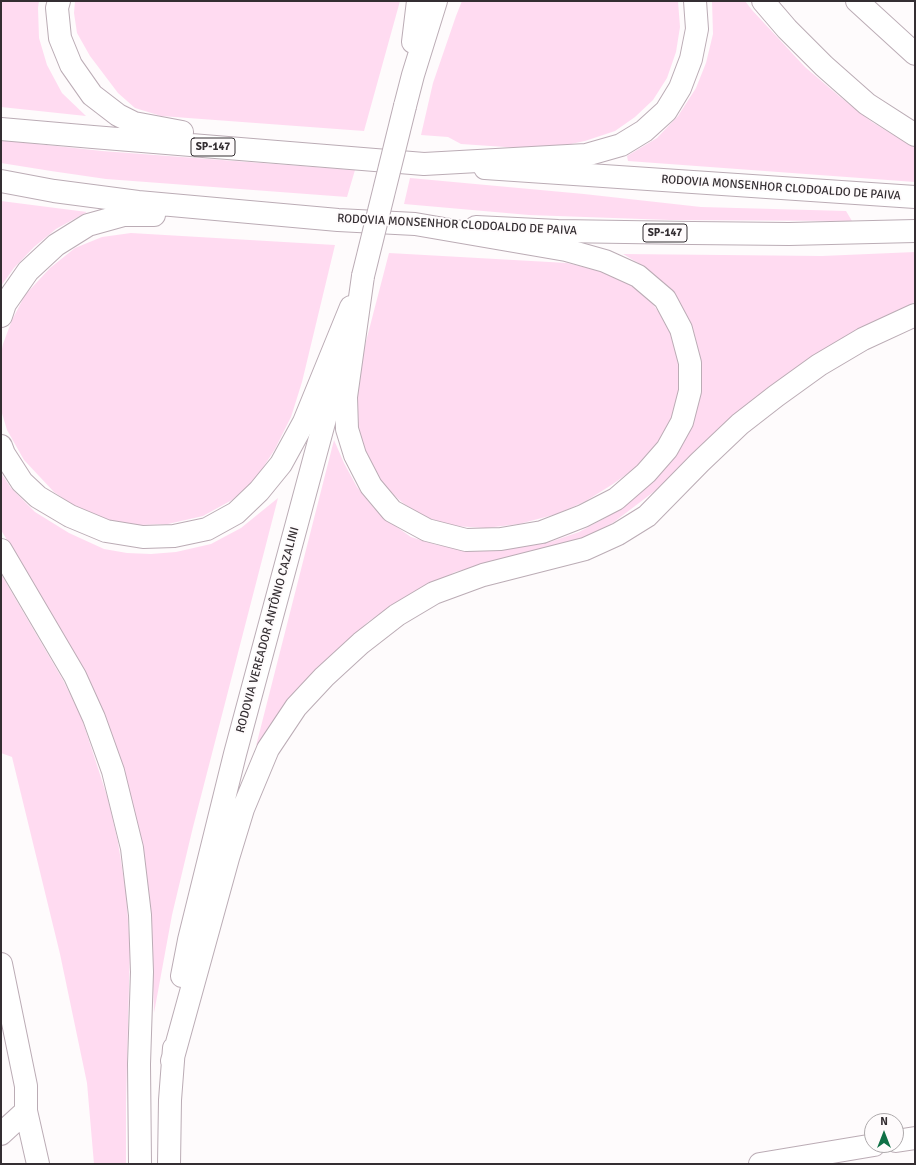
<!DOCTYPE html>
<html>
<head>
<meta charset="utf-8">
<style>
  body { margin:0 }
  #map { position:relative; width:916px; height:1165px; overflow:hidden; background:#fefbfc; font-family:Signika,sans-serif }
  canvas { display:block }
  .frame { position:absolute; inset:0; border:2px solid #342e32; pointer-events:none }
  .north { position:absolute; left:864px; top:1113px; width:40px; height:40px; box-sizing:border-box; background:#fefbfc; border:1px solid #ada9ab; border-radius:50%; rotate:0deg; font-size:11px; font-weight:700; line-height:16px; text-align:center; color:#342e32 }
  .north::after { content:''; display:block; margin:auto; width:14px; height:18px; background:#0f7046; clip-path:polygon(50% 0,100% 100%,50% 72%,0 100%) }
</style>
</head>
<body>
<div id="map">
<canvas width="916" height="1165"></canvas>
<div class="frame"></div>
<div class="north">N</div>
</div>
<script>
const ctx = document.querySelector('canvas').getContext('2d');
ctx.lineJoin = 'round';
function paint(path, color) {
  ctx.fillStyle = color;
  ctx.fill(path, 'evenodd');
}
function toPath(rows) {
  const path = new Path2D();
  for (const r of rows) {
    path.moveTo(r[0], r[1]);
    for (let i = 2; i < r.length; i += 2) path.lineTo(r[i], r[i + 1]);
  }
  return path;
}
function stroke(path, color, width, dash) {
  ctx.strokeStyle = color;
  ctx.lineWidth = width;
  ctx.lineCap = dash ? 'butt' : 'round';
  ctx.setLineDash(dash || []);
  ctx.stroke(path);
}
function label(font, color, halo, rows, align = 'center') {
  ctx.font = font + ' Signika,sans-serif';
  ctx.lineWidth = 4;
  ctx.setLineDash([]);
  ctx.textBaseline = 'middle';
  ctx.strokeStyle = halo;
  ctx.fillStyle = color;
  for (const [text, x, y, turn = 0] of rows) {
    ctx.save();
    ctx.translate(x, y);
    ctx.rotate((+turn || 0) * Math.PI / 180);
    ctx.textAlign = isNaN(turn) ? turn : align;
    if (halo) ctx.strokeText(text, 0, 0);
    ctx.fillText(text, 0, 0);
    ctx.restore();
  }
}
const green = toPath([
  [1,1,39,1,38,8,39,38,47,65,62,93,86,116,1,107],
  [75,1,400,1,364,131,161,116,135,108,118,93,90,56,77,33,74,13],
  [462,1,678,1,680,27,676,52,667,78,653,100,635,117,615,131,585,141,557,147,520,148,461,144,448,137,421,135,433,83,456,16],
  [712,1,745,1,752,10,805,67,839,96,872,122,915,148,915,182,628,161,627,156,657,138,678,116,696,88,706,63,713,34],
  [1,140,102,151,355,170,347,197,106,179,51,171,1,163],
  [410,178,584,194,701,207,846,211,852,221,670,220,529,215,404,204],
  [1,201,87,212,56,229,34,247,14,268,1,286],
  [131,233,335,245,302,382,291,417,275,449,255,480,232,500,203,516,168,524,139,525,109,521,77,508,54,492,24,460,7,430,1,410,1,354,3,344,12,320,25,295,50,268,75,248,102,237],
  [915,252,915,302,862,327,791,371,756,397,723,426,660,487,614,522,593,534,565,544,455,572,399,602,369,621,319,667,295,692,256,746,334,440,344,463,357,487,373,507,391,523,411,537,437,545,463,549,490,550,550,542,579,532,607,517,655,480,672,458,690,429,700,398,702,372,699,352,693,329,681,305,666,285,643,266,623,254,822,256],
  [389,253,567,263,604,272,626,282,648,298,665,320,676,347,679,372,678,397,671,422,658,443,638,466,613,484,586,501,557,514,519,524,486,528,453,526,425,517,404,504,386,488,368,465,358,435,355,406,357,376],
  [1,473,11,488,35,512,69,533,104,549,127,553,151,554,176,552,211,544,241,528,278,498,193,827,172,915,154,1013,151,918,75,655,1,530],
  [1,574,63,680,81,716,108,799,118,842,126,893,130,947,126,1104,126,1164,94,1164,87,1083,60,954,12,757,1,753]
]);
const minor = toPath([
  [857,1,915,54],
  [1,964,26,1086,26,1111,38,1164],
  [1,1134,26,1111],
  [896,1141,915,1138],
  [760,1164,874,1145]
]);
const major = toPath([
  [485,168,915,197],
  [476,227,558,231,692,233,789,234,915,231],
  [182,976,189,940,235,754,347,337],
  [172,1061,228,858,243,809,268,749,296,707,324,677,361,643,397,615,434,593,483,575,585,549,618,534,647,516,700,462,740,424,776,396,819,365,863,339,915,315],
  [169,1164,170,1100,174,1048]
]);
const highway = toPath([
  [59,1,57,8,60,38,71,65,92,95,118,115,134,123,182,132],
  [763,1,787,29,824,66,867,104,915,135],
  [413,42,418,1],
  [405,106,413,75,436,1],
  [1,129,93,137,424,164,586,155,621,145,644,131,666,111,680,88,691,59,697,29,695,1],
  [1,181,54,191,138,202,338,220,415,224,566,250,605,261,638,276,665,299,681,329,690,363,690,391,682,422,667,449,646,473,616,499,583,516,542,532,501,539,466,540,427,530,392,511,371,486,355,455,347,429,346,397,363,276],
  [1,316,5,304,28,271,56,245,88,225,124,215,154,215],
  [1,446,4,454,22,482,38,497,70,516,106,531,143,537,174,536,207,529,236,513,259,491,281,464,304,422,351,307],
  [1,550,75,676,94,718,113,771,132,848,140,915,142,972,139,1064,140,1164]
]);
const highwayBridge = toPath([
  [363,276,405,106]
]);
const shields = [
  [213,147,44],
  [665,233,44]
];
const shieldNames = [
  ["SP-147",213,147],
  ["SP-147",665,233]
];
const streetNames = [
  ["RODOVIA MONSENHOR CLODOALDO DE PAIVA",781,188,4],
  ["RODOVIA MONSENHOR CLODOALDO DE PAIVA",457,225,3],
  ["RODOVIA VEREADOR ANTÔNIO CAZALINI",268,630,-75]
];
paint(green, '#ffdbf1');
stroke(minor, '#bbacb5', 24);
stroke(major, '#bbacb5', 24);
stroke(highway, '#bbacb5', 24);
stroke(minor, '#fff', 22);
stroke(major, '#fff', 22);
stroke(highway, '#fff', 22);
stroke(highwayBridge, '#bbacb5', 24, []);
stroke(highwayBridge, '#fff', 22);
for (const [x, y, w] of shields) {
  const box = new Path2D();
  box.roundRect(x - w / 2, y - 9, w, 18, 3);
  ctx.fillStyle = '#fefbfc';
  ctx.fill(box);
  stroke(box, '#342e32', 1);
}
label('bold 11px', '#342e32', null, shieldNames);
label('12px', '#342e32', '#fefbfc', streetNames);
</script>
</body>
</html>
